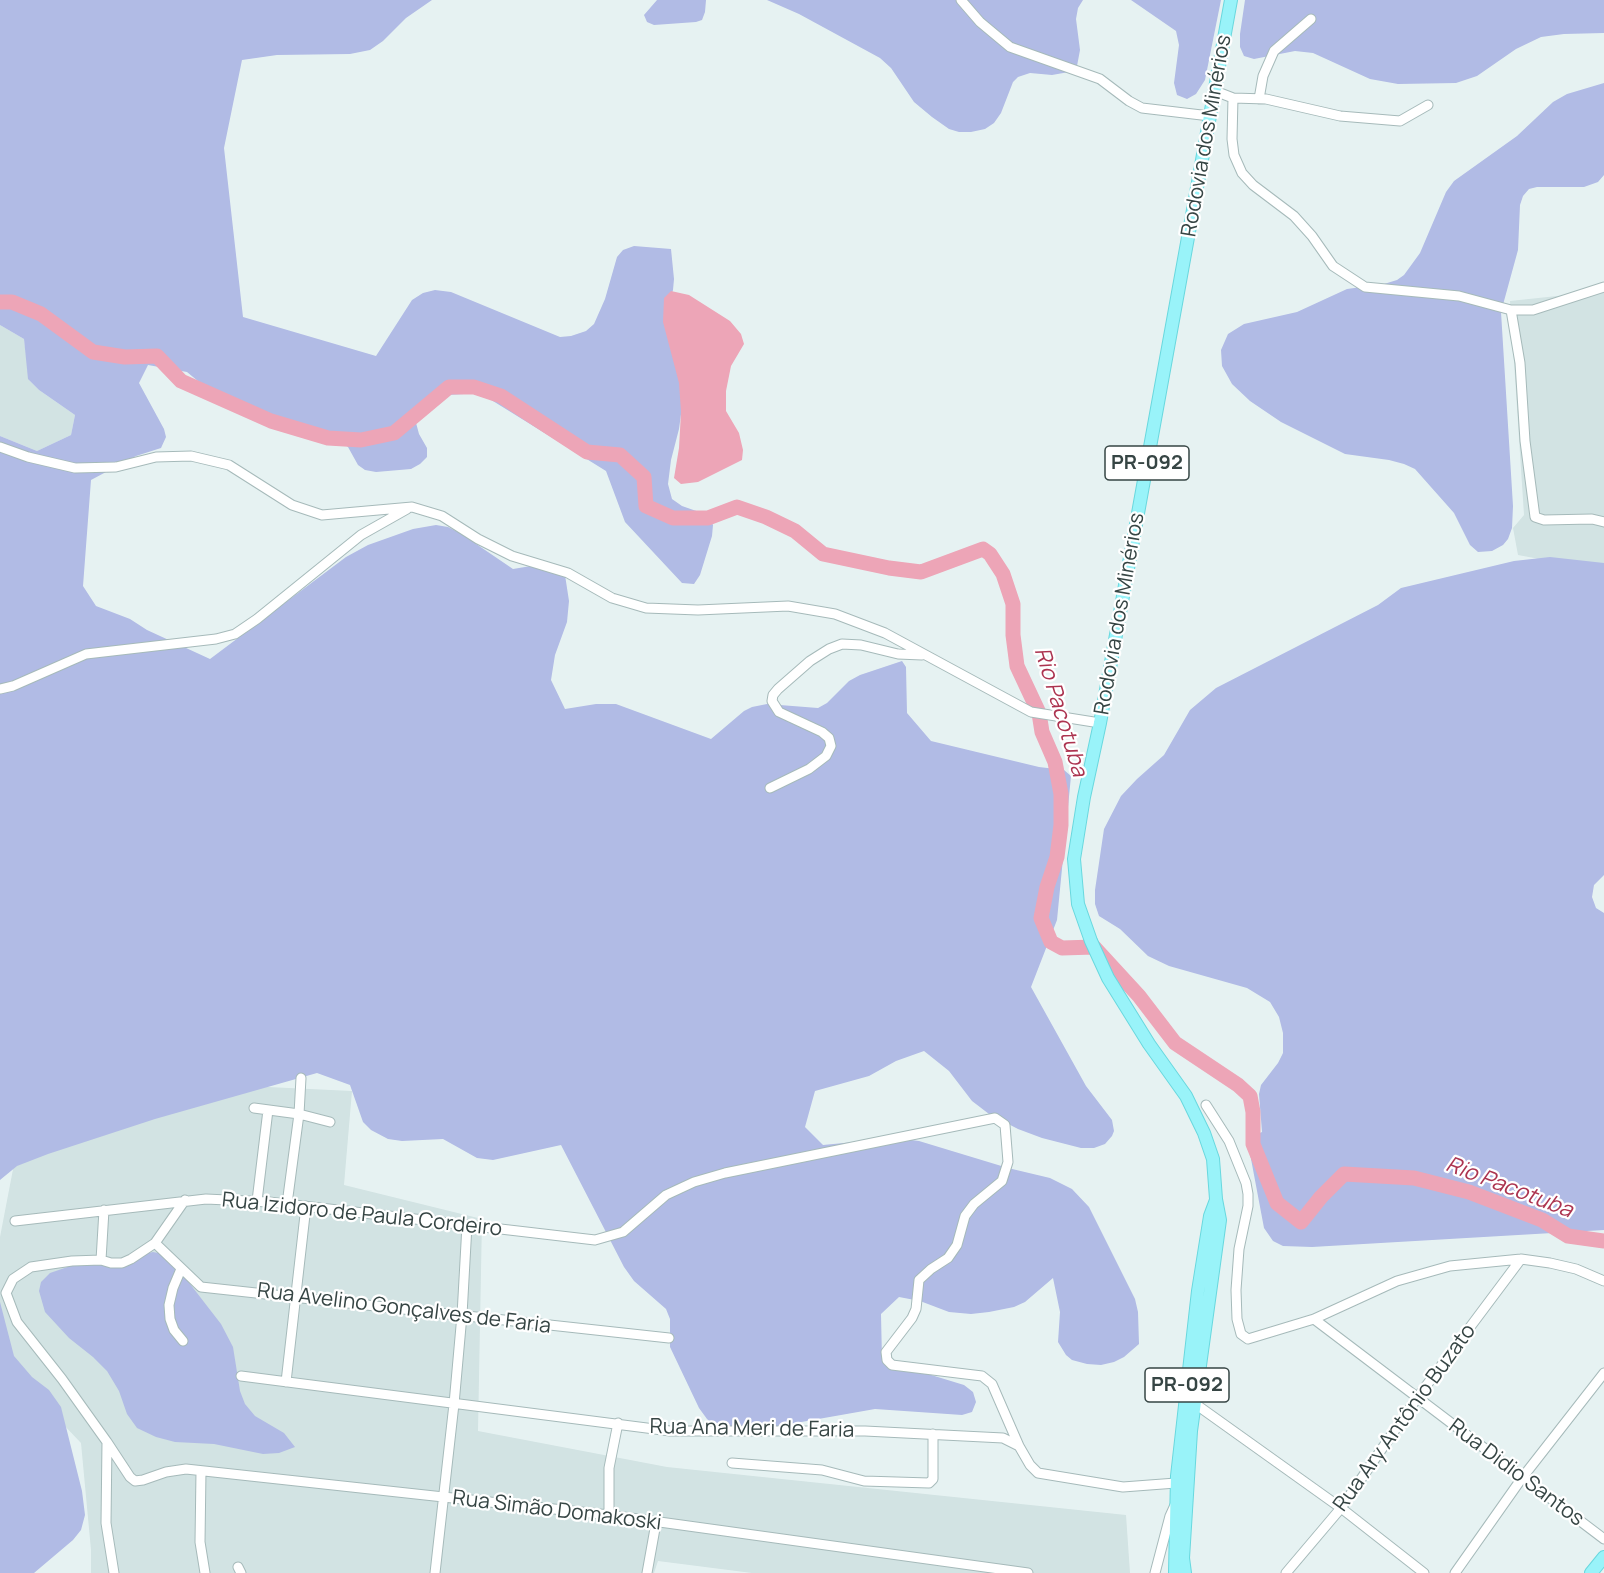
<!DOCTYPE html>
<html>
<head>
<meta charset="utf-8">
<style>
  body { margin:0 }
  canvas { display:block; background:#e6f2f2 }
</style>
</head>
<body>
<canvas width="1604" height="1573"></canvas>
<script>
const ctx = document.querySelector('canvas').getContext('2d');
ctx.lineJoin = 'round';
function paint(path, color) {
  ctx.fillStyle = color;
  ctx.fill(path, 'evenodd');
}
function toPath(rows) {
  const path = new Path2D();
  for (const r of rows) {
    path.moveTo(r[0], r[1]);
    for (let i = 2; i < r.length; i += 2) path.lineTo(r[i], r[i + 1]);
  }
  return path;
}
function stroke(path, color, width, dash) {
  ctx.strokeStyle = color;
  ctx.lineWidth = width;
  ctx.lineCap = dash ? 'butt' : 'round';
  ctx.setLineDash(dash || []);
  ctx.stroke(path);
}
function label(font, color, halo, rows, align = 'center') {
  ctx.font = font + ' Manrope,sans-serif';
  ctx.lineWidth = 4.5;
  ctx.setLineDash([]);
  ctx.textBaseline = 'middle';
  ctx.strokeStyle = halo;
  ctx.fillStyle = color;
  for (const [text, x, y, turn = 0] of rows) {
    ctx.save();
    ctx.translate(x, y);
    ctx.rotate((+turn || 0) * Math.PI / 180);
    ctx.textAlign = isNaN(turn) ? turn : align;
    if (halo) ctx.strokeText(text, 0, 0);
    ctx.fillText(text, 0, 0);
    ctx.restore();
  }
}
const residential = toPath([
  [1604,291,1604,571,1518,555,1513,528,1524,515,1510,301],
  [0,325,24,339,29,380,39,390,75,415,71,435,37,451,0,436],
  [226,1085,352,1091,344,1185,482,1219,478,1431,667,1467,1126,1515,1130,1573,752,1573,658,1561,654,1573,91,1573,91,1550,81,1443,0,1358,0,1237,19,1138]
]);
const green = toPath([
  [0,0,432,0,406,18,383,41,370,50,350,54,277,55,242,60,224,148,243,317,376,356,412,300,423,293,435,290,451,292,560,337,571,336,586,331,594,324,605,299,617,257,623,250,634,246,671,249,674,279,673,290,668,305,680,373,682,407,679,429,671,460,668,484,672,499,682,506,702,513,710,519,713,525,712,536,700,575,694,584,682,583,625,522,606,471,480,393,431,396,415,419,419,434,427,448,427,457,420,464,411,469,376,472,365,470,358,465,348,447,337,437,242,412,222,401,187,372,148,365,139,383,164,429,166,437,161,448,136,456,91,480,83,586,96,606,130,619,147,630,210,659,346,557,368,545,413,529,436,525,448,527,460,533,513,569,543,564,565,575,569,601,567,622,555,655,551,680,565,709,596,704,616,704,711,739,744,711,752,707,767,704,818,708,827,703,849,681,860,675,902,661,906,667,907,713,931,741,1039,767,1064,770,1071,776,1057,920,1031,987,1086,1086,1112,1120,1114,1131,1112,1136,1105,1144,1094,1148,1081,1148,1042,1138,1018,1129,989,1114,972,1101,949,1071,924,1051,896,1061,869,1076,815,1091,805,1127,823,1145,896,1138,919,1141,1008,1168,1050,1178,1072,1189,1089,1207,1135,1299,1138,1312,1139,1344,1124,1357,1114,1362,1101,1365,1087,1364,1072,1360,1066,1355,1058,1342,1060,1312,1053,1278,1025,1302,1014,1307,989,1312,971,1314,949,1312,920,1301,899,1297,881,1314,882,1360,964,1385,973,1392,976,1402,972,1412,962,1415,875,1409,790,1424,764,1432,716,1427,707,1419,699,1408,670,1347,670,1319,666,1309,634,1281,624,1267,561,1145,493,1160,477,1158,443,1139,402,1141,388,1139,371,1130,363,1122,350,1085,317,1073,155,1119,48,1154,17,1166,0,1180,0,436,37,451,71,435,75,415,39,390,28,379,24,339,0,325],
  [657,0,706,0,705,12,702,20,696,22,654,25,647,22,644,15],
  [767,0,1083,0,1078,8,1076,19,1080,50,1077,66,1069,72,1052,75,1030,73,1018,77,1013,82,1001,113,994,123,985,129,971,132,959,132,949,129,932,117,914,102,891,68,880,58,799,14],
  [1131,0,1221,0,1205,80,1196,94,1187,99,1177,95,1174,83,1179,45,1176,31],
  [1245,0,1604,0,1604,33,1564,34,1541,37,1516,49,1477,76,1456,83,1398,84,1370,79,1313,53,1295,51,1254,59,1244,56,1240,47,1240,34],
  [1604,83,1604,175,1598,182,1584,187,1537,187,1529,189,1523,196,1520,205,1518,250,1501,312,1513,506,1512,528,1508,539,1503,545,1492,551,1478,552,1470,545,1454,513,1415,469,1404,464,1389,460,1345,454,1281,422,1250,401,1232,384,1222,366,1221,350,1228,334,1244,324,1297,312,1347,289,1384,284,1397,280,1404,275,1420,253,1446,192,1454,181,1517,136,1553,102,1567,94],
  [1550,557,1604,563,1604,875,1594,885,1592,897,1596,908,1604,913,1604,1230,1312,1247,1283,1246,1273,1241,1264,1228,1248,1143,1253,1136,1262,1132,1259,1094,1261,1085,1278,1063,1283,1053,1283,1033,1279,1017,1270,1002,1247,988,1169,966,1148,956,1120,929,1099,916,1095,904,1095,890,1104,829,1121,796,1137,779,1164,755,1190,710,1216,688,1378,605,1401,588,1514,561],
  [153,1252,163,1254,180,1271,221,1324,233,1347,240,1391,245,1404,255,1416,284,1433,295,1447,279,1453,263,1454,214,1444,175,1442,156,1437,137,1428,127,1414,119,1391,107,1371,93,1357,69,1338,45,1312,39,1291,41,1282,50,1273,85,1261,125,1259],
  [0,1302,14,1356,32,1377,49,1390,61,1407,82,1491,85,1515,81,1530,73,1540,34,1573,0,1573]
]);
const water = toPath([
  [671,291,689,295,730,321,741,334,744,344,731,366,726,391,726,411,739,433,743,450,742,460,698,482,681,484,674,478,679,448,681,412,679,383,663,322,664,298]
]);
const river = toPath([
  [0,302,12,302,41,314,93,352,125,357,157,356,181,381,271,421,328,438,361,440,394,433,449,387,474,387,501,396,587,452,620,455,644,477,646,506,673,518,708,518,737,507,766,517,795,531,823,554,889,568,921,572,983,549,990,554,1003,574,1013,604,1013,635,1017,666,1039,713,1042,732,1055,762,1061,794,1061,825,1057,857,1047,887,1041,918,1051,942,1062,948,1094,947,1139,996,1175,1043,1238,1085,1250,1096,1253,1112,1253,1144,1277,1203,1301,1222,1321,1197,1344,1174,1414,1178,1469,1192,1542,1220,1568,1236,1604,1241]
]);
const minor = toPath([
  [961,0,980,22,1010,47,1100,79,1129,101,1142,108,1210,116],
  [1215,91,1233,98,1232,139,1234,155,1242,173,1253,185,1294,216,1312,236,1333,266,1365,287,1459,296,1511,310,1533,310,1604,287],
  [1233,98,1266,99,1340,116,1400,121,1428,105],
  [1259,99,1263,76,1274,51,1311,19],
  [1511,310,1520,363,1525,441,1535,517,1544,520,1592,519,1604,522],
  [0,447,28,457,75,468,116,467,156,457,191,456,229,465,292,505,322,515,412,507,442,516,478,539,512,556,568,573,612,598,646,608,698,610,788,606,835,614,885,633,1031,712,1100,723],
  [0,689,13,686,86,654,216,639,235,634,257,619,361,535,407,509],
  [770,788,809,769,826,756,831,746,829,738,822,732,779,712,772,701,773,695,778,689,810,661,829,649,842,644,861,645,898,654,922,655],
  [1206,1105,1229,1141,1246,1183,1248,1194,1248,1206,1239,1249,1236,1290,1237,1319,1241,1334,1248,1339,1314,1319,1397,1281,1450,1266,1521,1259,1550,1263,1576,1269,1604,1281],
  [254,1108,299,1114,330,1122],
  [257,1201,268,1110],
  [287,1204,299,1114,301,1078],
  [15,1221,206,1199,269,1202,595,1240,623,1232,666,1195,694,1182,725,1173,995,1118,1005,1125,1008,1162,1002,1181,974,1204,965,1216,957,1245,948,1258,931,1269,919,1280,916,1309,912,1318,886,1352,887,1360,892,1365,982,1376,992,1384,1019,1446],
  [155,1243,201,1287,669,1338],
  [101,1260,104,1210],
  [181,1269,173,1288,169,1305,170,1319,174,1330,183,1341],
  [1314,1319,1604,1539],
  [241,1376,670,1431,865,1431,1003,1438,1019,1446,1030,1465,1038,1473,1123,1487,1176,1483],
  [286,1382,306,1206],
  [1194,1403,1341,1508,1424,1573],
  [107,1442,130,1477,135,1481,143,1480,166,1472,186,1469,609,1515,1028,1573],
  [732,1463,822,1470,864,1481,929,1483,933,1479,933,1434],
  [201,1471,200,1542,205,1573],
  [609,1515,609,1468,618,1423],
  [238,1567,241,1573],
  [114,1573,106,1523,107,1442,62,1379,17,1322,6,1293,13,1279,31,1267,72,1261,101,1260,111,1263,122,1263,131,1259,155,1243,185,1200],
  [435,1573,454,1404,462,1315,467,1225],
  [647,1573,656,1523],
  [1155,1573,1170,1516,1175,1505],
  [1286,1573,1341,1508,1417,1398,1521,1259],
  [1455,1573,1522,1478,1604,1373]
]);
const major = toPath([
  [1175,1573,1177,1476,1198,1291,1210,1216,1216,1200],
  [1185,1573,1183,1558,1191,1431,1220,1220,1216,1199,1213,1159,1204,1133,1186,1096,1149,1044,1108,978,1091,941,1078,904,1074,859,1084,797,1100,723,1231,0],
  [1591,1573,1604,1557]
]);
const shields = [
  [1147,463,84],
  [1187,1385,84]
];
const shieldNames = [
  ["PR-092",1147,463],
  ["PR-092",1187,1385]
];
const streetNames = [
  ["Rodovia dos Minérios",1207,136,-80],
  ["Rodovia dos Minérios",1120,614,-80],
  ["Rua Izidoro de Paula Cordeiro",362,1215,6],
  ["Rua Avelino Gonçalves de Faria",404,1309,7],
  ["Rua Ary Antônio Buzato",1405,1418,-54],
  ["Rua Ana Meri de Faria",752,1429,1],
  ["Rua Didio Santos",1516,1473,37],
  ["Rua Simão Domakoski",557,1511,7]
];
const waterNames = [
  ["Rio Pacotuba",1060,712,73],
  ["Rio Pacotuba",1509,1188,21]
];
paint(residential, '#d2e3e3');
paint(green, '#b1bbe5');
paint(water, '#eda5b7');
stroke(river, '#eda5b7', 15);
stroke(minor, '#a6baba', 11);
stroke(major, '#69d8de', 14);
stroke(minor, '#fff', 9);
stroke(major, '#99f3f9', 12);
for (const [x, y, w] of shields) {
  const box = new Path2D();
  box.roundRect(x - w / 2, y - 17, w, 34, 4.5);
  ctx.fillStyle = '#fff';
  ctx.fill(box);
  stroke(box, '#364544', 1.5);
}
label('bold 20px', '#364544', null, shieldNames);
label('21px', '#364544', '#fff', streetNames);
label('italic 22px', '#ac3450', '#fff', waterNames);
</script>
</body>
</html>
